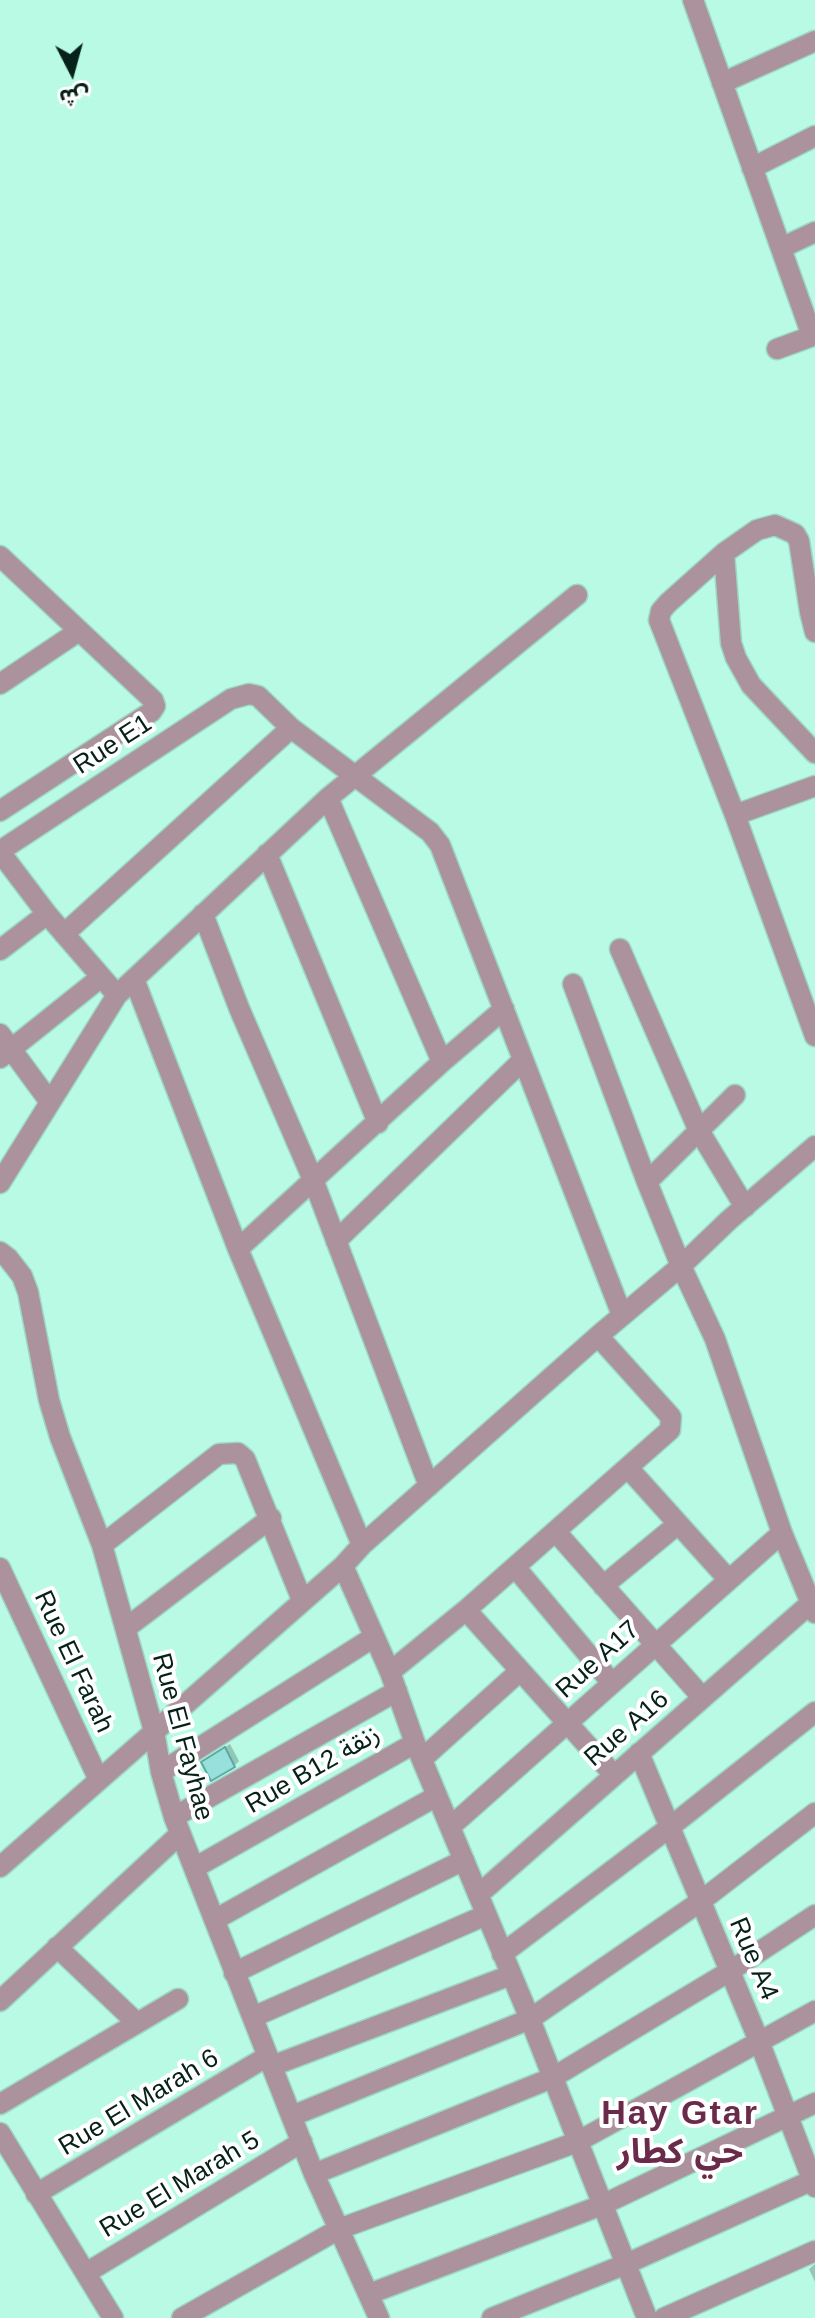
<!DOCTYPE html>
<html>
<head>
<meta charset="utf-8">
<style>
  body { margin:0 }
  #map { position:relative; width:815px; height:2318px; overflow:hidden; background:#b8fae4; font-family:Helvetica,"Noto Sans Arabic",sans-serif }
  canvas { display:block }
  .north { position:absolute; left:32px; top:32px; width:80px; height:80px; -webkit-text-stroke:6px #fff; paint-order:stroke; rotate:174deg; font-size:22px; font-weight:700; line-height:32px; text-align:center; color:#062119 }
  .north::after { content:''; display:block; margin:auto; width:28px; height:36px; background:#062119; clip-path:polygon(50% 0,100% 100%,50% 72%,0 100%) }
</style>
</head>
<body>
<div id="map">
<canvas width="815" height="2318"></canvas>
<div class="north">ش</div>
</div>
<script>
const ctx = document.querySelector('canvas').getContext('2d');
ctx.lineJoin = 'round';
function paint(path, color) {
  ctx.fillStyle = color;
  ctx.fill(path, 'evenodd');
}
function toPath(rows) {
  const path = new Path2D();
  for (const r of rows) {
    path.moveTo(r[0], r[1]);
    for (let i = 2; i < r.length; i += 2) path.lineTo(r[i], r[i + 1]);
  }
  return path;
}
function stroke(path, color, width, dash) {
  ctx.strokeStyle = color;
  ctx.lineWidth = width;
  ctx.lineCap = dash ? 'butt' : 'round';
  ctx.setLineDash(dash || []);
  ctx.stroke(path);
}
function label(font, color, halo, rows, align = 'center') {
  ctx.font = font + ' Helvetica,"Noto Sans Arabic",sans-serif';
  ctx.lineWidth = 8;
  ctx.setLineDash([]);
  ctx.textBaseline = 'middle';
  ctx.strokeStyle = halo;
  ctx.fillStyle = color;
  for (const [text, x, y, turn = 0] of rows) {
    ctx.save();
    ctx.translate(x, y);
    ctx.rotate((+turn || 0) * Math.PI / 180);
    ctx.textAlign = isNaN(turn) ? turn : align;
    if (halo) ctx.strokeText(text, 0, 0);
    ctx.fillText(text, 0, 0);
    ctx.restore();
  }
}
const shadow = toPath([
  [230,1744,239,1761,234,1766,208,1758],
  [815,2264,815,2282,809,2269]
]);
const building = toPath([
  [225,1747,235,1767,211,1781,201,1762,225,1747]
]);
const minor = toPath([
  [693,0,812,336],
  [722,83,815,41],
  [752,168,815,136],
  [781,248,815,232],
  [777,349,815,335],
  [724,553,731,643,736,658,751,685,815,753],
  [0,556,153,700,155,706,151,712,0,811],
  [815,632,810,612,799,541,795,534,775,525,757,530,724,553,668,603,661,611,659,620,735,815,815,1036],
  [0,684,79,631],
  [328,798,442,1062],
  [735,815,815,786],
  [0,851,231,699,249,694,258,696,291,728,430,832,440,845,622,1315],
  [0,852,47,914,117,995],
  [267,854,378,1123],
  [203,914,239,1008,314,1182,429,1486],
  [64,934,291,728],
  [620,949,698,1129,745,1207],
  [0,950,47,914],
  [134,979,238,1249,362,1545],
  [573,984,647,1182,681,1266,715,1339,782,1533,815,1613],
  [0,1034,50,1102],
  [0,1058,100,978],
  [647,1182,735,1095],
  [0,1183,117,995,328,798,577,595],
  [336,1241,523,1060],
  [238,1249,442,1062,504,1009],
  [0,1252,8,1258,22,1276,28,1292,49,1400,60,1437,102,1545,154,1731,161,1772,174,1817,314,2174,379,2318],
  [629,1469,728,1579],
  [556,1532,702,1697],
  [102,1545,219,1454,238,1453,245,1459,302,1600],
  [343,1566,390,1672,415,1743,530,2019,647,2318],
  [515,1567,612,1683],
  [0,1568,98,1778],
  [603,1586,678,1524],
  [466,1610,614,1775],
  [126,1628,271,1518],
  [390,1672,466,1610,670,1430,671,1417,598,1336],
  [639,1753,759,2041,815,2187],
  [422,1759,520,1671],
  [161,1772,374,1637],
  [174,1817,397,1691],
  [450,1827,782,1533],
  [0,1867,343,1566,362,1545,598,1336,681,1266,729,1220,815,1146],
  [196,1867,415,1743],
  [478,1895,811,1603],
  [216,1919,437,1796],
  [57,1947,137,2023],
  [502,1954,670,1827,815,1712],
  [234,1973,464,1860],
  [0,2001,180,1834],
  [253,2017,486,1915],
  [272,2066,511,1975],
  [0,2104,178,1999],
  [292,2116,530,2019,701,1901,815,1813],
  [0,2133,113,2318],
  [314,2174,552,2078,730,1971,815,1915],
  [36,2194,268,2056],
  [86,2273,302,2142],
  [369,2294,602,2205,815,2103],
  [182,2318,339,2229,577,2142,815,2011],
  [492,2318,626,2264,815,2179],
  [664,2318,815,2251]
]);
const streetNames = [
  ["Rue E1",113,745,-33],
  ["Rue A17",598,1660,-42],
  ["Rue El Farah",73,1662,65],
  ["Rue A16",627,1729,-41],
  ["Rue El Fayhae",182,1737,75],
  ["Rue B12 زنقة",313,1770,-30],
  ["Rue A4",753,1959,67],
  ["Rue El Marah 6",139,2103,-31],
  ["Rue El Marah 5",180,2185,-31]
];
const districtNames = [
  ["Hay Gtar",680,2115],
  ["حي كطار",680,2154]
];
paint(shadow, '#0003');
paint(building, '#97e0dc');
stroke(building, '#60a7a4', 2);
stroke(minor, '#9cd7c4', 23);
stroke(minor, '#ab929c', 20);
label('26px', '#062119', '#fff', streetNames);
ctx.letterSpacing = '2px';
label('bold 34px', '#6a2a4a', '#fff', districtNames);
ctx.letterSpacing = '0px';
</script>
</body>
</html>
